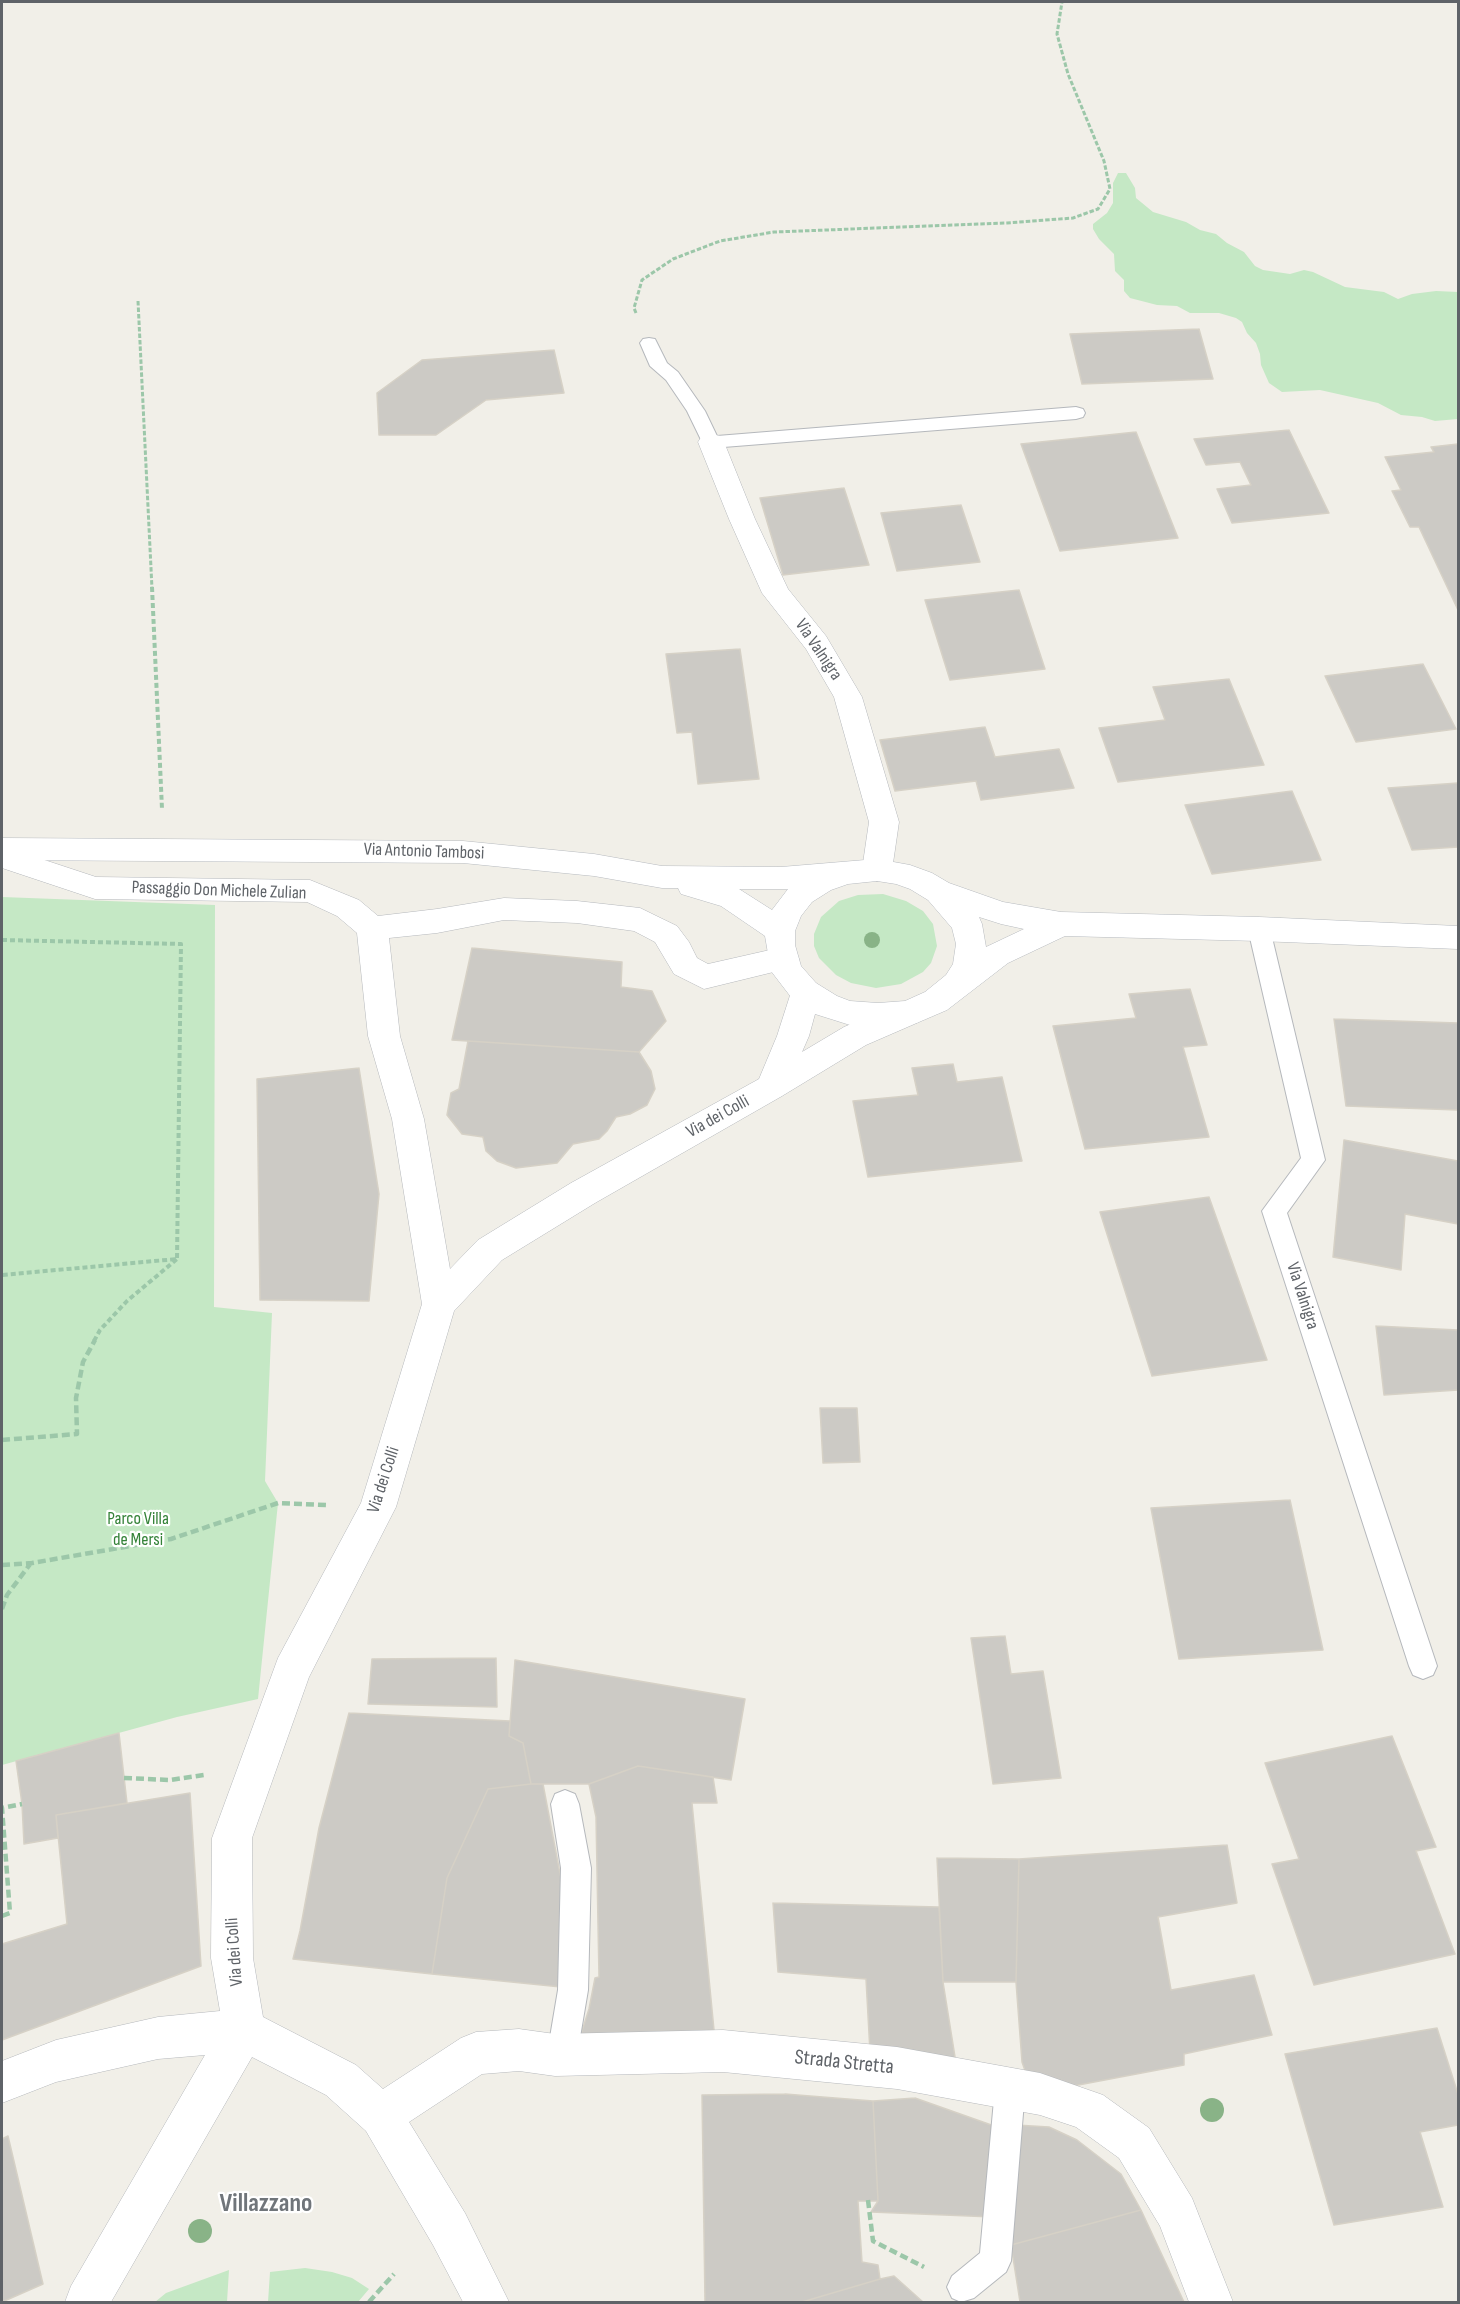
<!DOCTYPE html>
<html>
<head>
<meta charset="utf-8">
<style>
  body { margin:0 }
  #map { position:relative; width:1460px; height:2304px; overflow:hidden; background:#f1efe8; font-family:"Sofia Sans Condensed",sans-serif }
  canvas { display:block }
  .frame { position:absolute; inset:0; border:3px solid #5f6368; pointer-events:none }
</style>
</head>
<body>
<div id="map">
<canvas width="1460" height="2304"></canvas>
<div class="frame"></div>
</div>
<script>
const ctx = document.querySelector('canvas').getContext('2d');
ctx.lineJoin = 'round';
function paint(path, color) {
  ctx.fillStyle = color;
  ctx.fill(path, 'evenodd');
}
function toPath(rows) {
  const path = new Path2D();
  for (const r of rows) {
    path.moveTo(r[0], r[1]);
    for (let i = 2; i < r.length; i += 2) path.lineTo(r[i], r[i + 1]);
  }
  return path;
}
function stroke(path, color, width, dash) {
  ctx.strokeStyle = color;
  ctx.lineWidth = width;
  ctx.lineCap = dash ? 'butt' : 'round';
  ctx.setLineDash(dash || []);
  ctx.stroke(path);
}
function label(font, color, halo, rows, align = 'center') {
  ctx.font = font + ' "Sofia Sans Condensed",sans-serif';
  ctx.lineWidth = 4.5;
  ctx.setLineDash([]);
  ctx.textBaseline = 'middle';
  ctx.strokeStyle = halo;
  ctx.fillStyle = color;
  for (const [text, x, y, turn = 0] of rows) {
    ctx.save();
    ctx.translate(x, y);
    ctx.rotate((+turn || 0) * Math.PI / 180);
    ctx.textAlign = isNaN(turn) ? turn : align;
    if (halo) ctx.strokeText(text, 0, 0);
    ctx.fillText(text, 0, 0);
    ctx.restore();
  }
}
const green = toPath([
  [1118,173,1126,173,1135,188,1136,198,1153,212,1186,222,1200,230,1216,234,1227,243,1244,252,1255,266,1263,270,1290,274,1304,270,1313,272,1345,287,1384,292,1398,299,1412,294,1436,291,1458,292,1458,419,1435,421,1422,417,1401,415,1378,403,1320,390,1282,392,1269,383,1261,365,1260,354,1256,343,1247,333,1242,322,1236,318,1219,313,1190,313,1177,306,1157,305,1130,298,1124,291,1124,280,1115,271,1114,254,1099,239,1093,229,1093,224,1107,213,1113,203,1113,183],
  [883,894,906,901,923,911,933,924,937,946,931,963,923,972,901,984,876,988,851,983,836,975,819,958,814,946,814,934,821,917,839,901,858,895],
  [2,897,215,905,214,1307,272,1313,265,1481,278,1503,258,1699,177,1717,2,1765],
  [305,2268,332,2272,352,2278,369,2289,358,2302,268,2302,270,2272],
  [229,2270,227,2302,155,2302,166,2293]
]);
const building = toPath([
  [1199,329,1213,379,1082,384,1070,334,1199,329],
  [554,350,564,393,486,400,436,435,379,435,377,393,422,360,554,350],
  [1289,430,1329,513,1232,523,1217,489,1251,485,1240,462,1206,465,1194,439,1289,430],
  [1136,432,1178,538,1060,551,1021,444,1136,432],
  [1458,444,1458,610,1419,527,1410,527,1392,491,1401,490,1385,457,1434,452,1431,447,1458,444],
  [844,488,869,565,783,575,760,498,844,488],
  [961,505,980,562,897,571,881,513,961,505],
  [1019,590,1045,669,950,680,925,600,1019,590],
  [740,649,759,779,698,784,692,732,677,733,666,654,740,649],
  [1423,664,1456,729,1356,742,1325,676,1423,664],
  [1229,679,1264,765,1118,782,1099,728,1165,720,1153,687,1229,679],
  [985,727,995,757,1059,749,1074,788,981,800,976,781,895,791,880,740,985,727],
  [1458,783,1458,847,1412,850,1388,788,1458,783],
  [1292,791,1321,860,1212,874,1185,805,1292,791],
  [472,948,622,962,621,987,652,991,666,1021,639,1052,452,1040,472,948],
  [1190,989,1207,1045,1183,1047,1209,1137,1085,1149,1053,1026,1136,1018,1129,994,1190,989],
  [1334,1019,1458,1023,1458,1110,1346,1106,1334,1019],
  [468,1041,639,1052,651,1071,655,1089,647,1105,630,1114,616,1117,607,1131,599,1139,573,1144,557,1163,516,1168,497,1161,486,1151,483,1137,462,1134,447,1115,451,1093,459,1089,468,1041],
  [953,1064,957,1082,1002,1077,1022,1161,868,1177,853,1101,918,1095,912,1068,953,1064],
  [359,1068,379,1194,369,1301,260,1300,257,1079,359,1068],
  [1344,1140,1458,1161,1458,1224,1405,1214,1401,1270,1333,1257,1344,1140],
  [1209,1197,1267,1360,1152,1376,1100,1212,1209,1197],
  [1376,1326,1458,1330,1458,1390,1384,1395,1376,1326],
  [820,1408,857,1408,860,1462,823,1463,820,1408],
  [1290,1500,1323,1650,1179,1659,1151,1508,1290,1500],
  [1005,1636,1011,1674,1043,1671,1061,1778,993,1784,971,1638,1005,1636],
  [496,1658,497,1707,368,1704,372,1659,496,1658],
  [515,1660,745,1699,731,1780,638,1766,589,1784,531,1784,523,1743,509,1736,515,1660],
  [349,1713,510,1721,509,1736,523,1743,531,1784,488,1789,447,1878,432,1974,293,1959,300,1931,319,1828,349,1713],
  [119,1733,127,1803,56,1815,58,1838,24,1844,22,1804,16,1761,119,1733],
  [1392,1736,1436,1847,1416,1851,1455,1954,1314,1985,1272,1864,1299,1859,1265,1763,1392,1736],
  [638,1766,713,1777,717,1803,692,1803,714,2030,652,2038,581,2034,589,2009,595,1978,599,1977,596,1817,589,1784,638,1766],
  [531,1784,543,1784,566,1905,561,1987,432,1974,447,1878,488,1789,531,1784],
  [190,1793,201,1966,2,2040,2,1944,67,1924,56,1815,190,1793],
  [1227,1845,1237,1903,1158,1917,1171,1990,1254,1975,1272,2035,1184,2054,1184,2065,1052,2090,1028,2079,1022,2062,1016,1982,1019,1859,1227,1845],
  [937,1858,1019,1859,1016,1982,943,1982,937,1858],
  [773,1903,939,1907,943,1982,956,2063,870,2052,866,1979,778,1972,773,1903],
  [1437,2028,1458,2094,1458,2125,1420,2132,1443,2207,1334,2225,1285,2054,1437,2028],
  [785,2094,873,2101,878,2201,858,2201,862,2262,878,2265,880,2279,802,2302,705,2302,702,2095,785,2094],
  [915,2098,997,2127,993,2217,871,2212,878,2201,873,2101,915,2098],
  [1016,2125,1049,2127,1077,2140,1121,2174,1141,2210,1011,2245,1016,2125],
  [8,2136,43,2284,2,2302,2,2139,8,2136],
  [1141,2210,1184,2302,1020,2302,1011,2245,1141,2210],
  [894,2276,923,2302,802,2302,880,2279,894,2276]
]);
const pathFar2 = toPath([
  [138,301,152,589],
  [636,313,634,308,642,280,673,259,720,241,774,232,1007,223,1073,218,1098,209,1110,189,1104,161,1068,74,1057,34,1062,2]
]);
const pathFar1 = toPath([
  [152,587,162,809],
  [2,940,181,944,177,1259,2,1275],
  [94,1341,100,1330,127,1301,177,1259]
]);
const path = toPath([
  [2,1440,77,1434,76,1398,83,1362,95,1340],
  [2,1565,32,1563,171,1539,278,1503,326,1505],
  [2,1609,7,1595,31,1563],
  [124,1778,170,1780,204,1775],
  [2,1916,10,1913,2,1808,22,1804],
  [868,2200,873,2241,924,2267],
  [369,2302,394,2274]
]);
const lane = toPath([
  [649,338,655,339,667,363,678,372,705,411,717,436,1076,407,1083,409,1085,413,1083,417,1076,419,711,448,704,446,687,411,666,380,650,366,640,343,643,339,649,338],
  [1259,921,1267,923,1270,929,1325,1160,1287,1213,1437,1666,1433,1675,1423,1679,1413,1675,1409,1666,1262,1211,1301,1158,1248,929,1251,923,1259,921],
  [565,1790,575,1794,579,1804,591,1868,588,1990,577,2055,573,2066,562,2070,551,2066,547,2055,558,1990,561,1868,551,1804,555,1794,565,1790],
  [1010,2074,1021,2078,1025,2089,1011,2261,1006,2272,974,2298,961,2302,952,2298,947,2287,952,2276,980,2253,995,2089,999,2078,1010,2074]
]);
const street = toPath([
  [711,434,720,436,724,442,755,519,788,589,826,636,862,697,899,822,892,870,888,878,877,881,866,878,862,870,869,822,834,697,806,649,762,593,729,519,698,442,702,436,711,434],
  [2,846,96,877,310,880,359,900,378,916,437,909,504,898,577,901,640,908,677,926,689,942,697,958,708,964,783,947,794,951,799,959,794,967,704,989,674,974,655,942,634,931,577,923,504,920,437,933,389,938,400,1036,424,1119,450,1269,478,1240,571,1183,759,1079,777,1036,794,983,805,980,816,983,821,992,809,1036,802,1052,844,1027,897,1004,908,1001,919,1004,924,1013,919,1022,866,1045,782,1096,595,1203,502,1260,454,1311,396,1507,309,1677,252,1838,253,1958,263,2017,356,2065,383,2089,461,2038,476,2032,519,2029,555,2034,723,2030,897,2047,1040,2073,1103,2095,1149,2128,1192,2198,1233,2302,1189,2302,1160,2226,1119,2158,1076,2127,1040,2115,897,2089,723,2072,555,2076,519,2071,482,2074,409,2122,465,2213,509,2302,463,2302,433,2245,366,2131,326,2095,252,2057,111,2302,65,2302,71,2286,205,2055,158,2059,56,2082,2,2103,2,2061,56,2040,158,2017,220,2011,211,1958,212,1838,278,1658,361,1503,422,1304,392,1119,368,1036,357,933,337,916,307,902,95,899,2,868,2,846]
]);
const secondary = toPath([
  [2,838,463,841,594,854,662,866,781,867,877,859,910,865,932,873,949,883,1003,902,1061,912,1259,917,1458,926,1458,949,1259,941,1065,936,1008,963,947,1010,919,1022,908,1025,878,1027,850,1025,815,1014,794,1001,771,971,765,936,721,906,681,894,678,888,662,888,594,876,463,863,2,860,2,838],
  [877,881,896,884,910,889,928,900,952,928,956,944,953,964,946,975,925,992,905,1001,878,1003,850,1001,837,996,816,983,801,966,795,945,795,931,801,916,812,902,831,890,848,884,877,881],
  [739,889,788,889,772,910,739,889],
  [979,917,1001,924,1024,929,986,947,982,924,979,917]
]);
const trees = [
  [872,940,8],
  [1212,2110,12],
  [200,2231,12]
];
const streetNames = [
  ["Via Valnigra",818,650,56],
  ["Via Antonio Tambosi",424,852,2],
  ["Passaggio Don Michele Zulian",219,891,2],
  ["Via dei Colli",718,1117,-29],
  ["Via Valnigra",1302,1296,72],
  ["Via dei Colli",384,1480,-72],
  ["Via dei Colli",235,1952,-94]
];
const parkNames = [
  ["Parco Villa",138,1519],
  ["de Mersi",138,1540]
];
const nearStreetnames = [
  ["Strada Stretta",844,2063,6]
];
const nearQuarternames = [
  ["Villazzano",266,2204]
];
paint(green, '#c5e8c5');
paint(building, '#cccac5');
stroke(building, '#d6d1c6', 1.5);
stroke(lane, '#b5b8bc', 2);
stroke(street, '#b5b8bc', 1);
stroke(secondary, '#b6babf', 1);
stroke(pathFar2, '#9cc7a9', 3, [4.5, 2]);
stroke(pathFar1, '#9cc7a9', 4, [5, 3]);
stroke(path, '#9cc7a9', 4.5, [8, 4]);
paint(lane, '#fff');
paint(street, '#fff');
paint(secondary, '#fff');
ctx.fillStyle = '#89b387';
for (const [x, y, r] of trees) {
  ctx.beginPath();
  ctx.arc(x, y, r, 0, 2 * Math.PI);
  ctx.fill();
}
label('18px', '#5f6368', '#fff', streetNames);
label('18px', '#348238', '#fff', parkNames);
label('21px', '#5f6368', '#fff', nearStreetnames);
label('bold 26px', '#70757a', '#fff', nearQuarternames);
</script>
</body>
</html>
